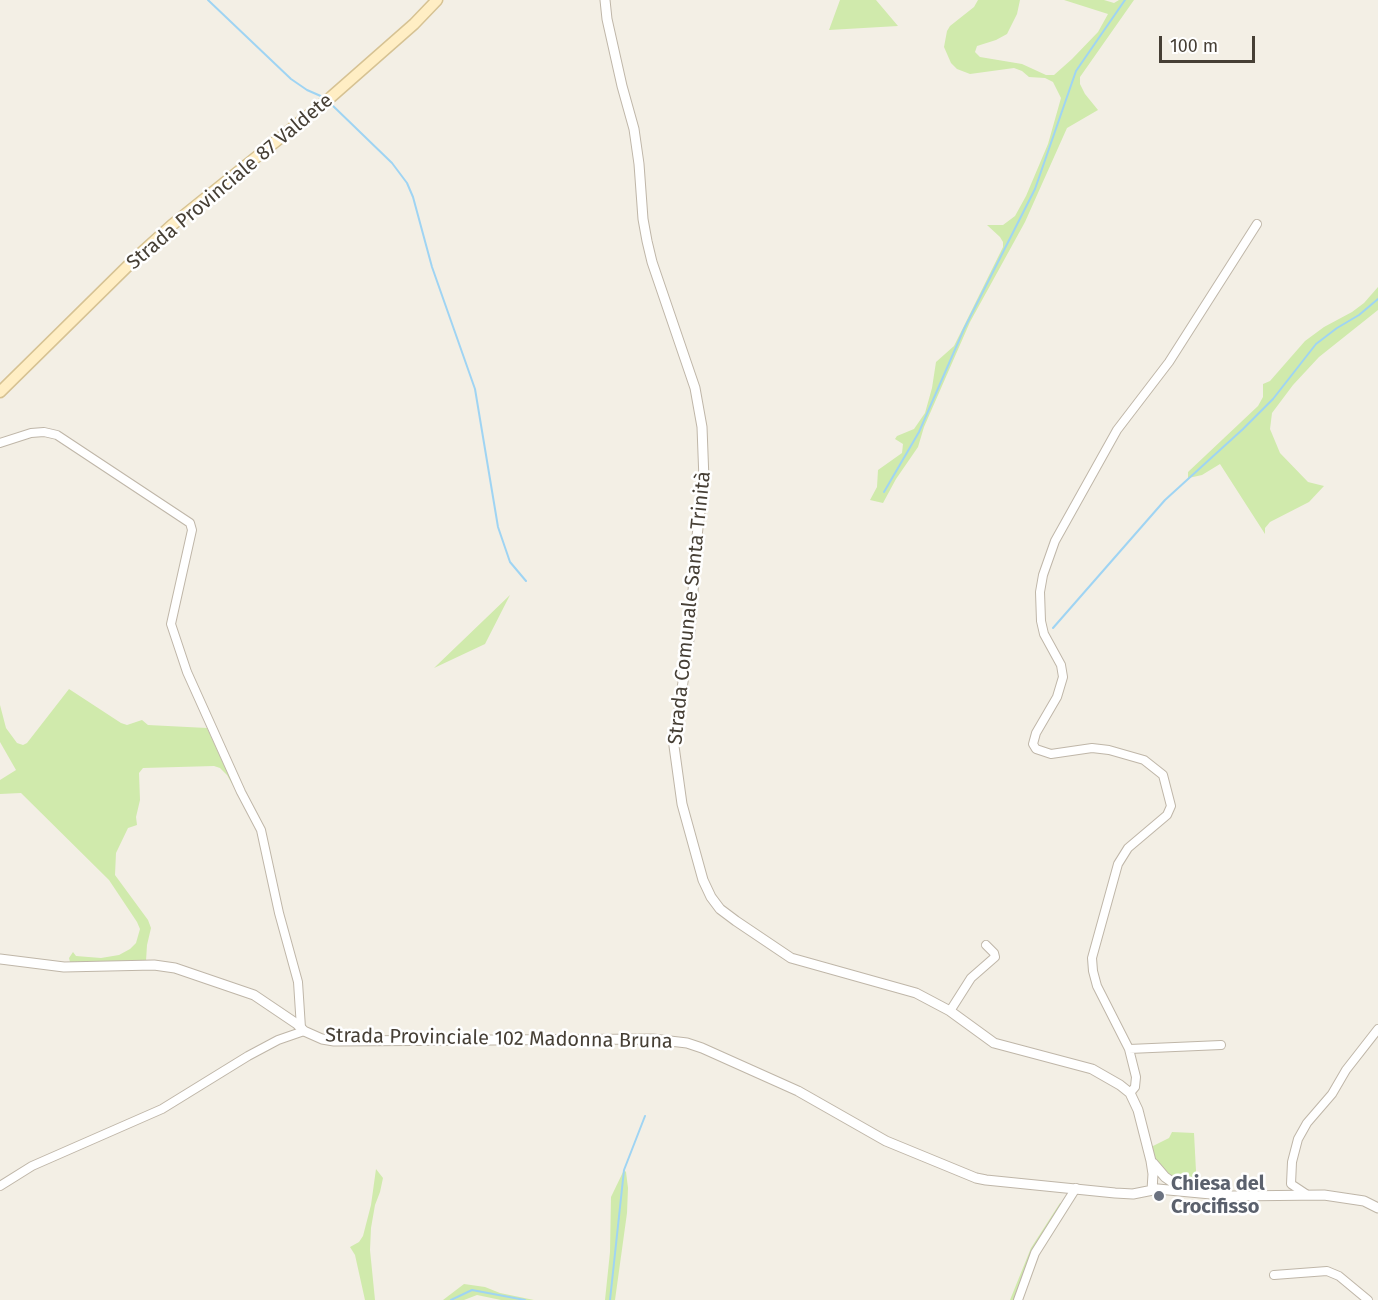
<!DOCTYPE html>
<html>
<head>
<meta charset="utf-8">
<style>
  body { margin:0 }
  #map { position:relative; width:1378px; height:1300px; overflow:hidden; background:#f3efe5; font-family:"Fira Sans",sans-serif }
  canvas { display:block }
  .scale { position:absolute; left:1159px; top:36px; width:96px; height:27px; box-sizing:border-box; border:3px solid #463f35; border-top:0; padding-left:8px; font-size:18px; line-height:21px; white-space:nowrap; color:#463f35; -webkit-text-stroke:4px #fff; paint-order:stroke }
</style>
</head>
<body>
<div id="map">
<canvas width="1378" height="1300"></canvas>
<div class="scale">100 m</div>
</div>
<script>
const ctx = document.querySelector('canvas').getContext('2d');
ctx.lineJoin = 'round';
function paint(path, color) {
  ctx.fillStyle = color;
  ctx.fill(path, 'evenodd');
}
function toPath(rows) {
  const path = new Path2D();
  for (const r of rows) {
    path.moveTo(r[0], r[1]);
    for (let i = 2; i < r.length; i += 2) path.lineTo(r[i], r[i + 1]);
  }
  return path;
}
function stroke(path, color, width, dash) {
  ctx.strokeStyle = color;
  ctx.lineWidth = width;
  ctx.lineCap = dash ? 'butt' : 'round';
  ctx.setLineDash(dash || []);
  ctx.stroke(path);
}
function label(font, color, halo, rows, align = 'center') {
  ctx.font = font + ' "Fira Sans",sans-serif';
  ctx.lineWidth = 5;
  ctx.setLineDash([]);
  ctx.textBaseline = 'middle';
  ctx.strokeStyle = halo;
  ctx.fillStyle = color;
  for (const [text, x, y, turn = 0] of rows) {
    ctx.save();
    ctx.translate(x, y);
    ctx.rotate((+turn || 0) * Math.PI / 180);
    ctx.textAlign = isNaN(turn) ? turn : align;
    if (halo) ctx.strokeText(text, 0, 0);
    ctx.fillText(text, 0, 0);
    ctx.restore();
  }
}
const green = toPath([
  [840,0,876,0,898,26,829,30],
  [978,0,1020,0,1017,14,1007,34,996,40,977,46,975,52,980,57,1022,64,1046,75,1054,75,1072,59,1098,32,1108,14,1064,0,1104,0,1114,3,1119,0,1134,0,1080,77,1080,84,1085,94,1098,110,1067,128,1025,222,970,322,924,427,918,447,896,479,883,503,870,500,877,487,878,470,902,453,903,444,895,439,897,436,914,429,925,413,932,388,936,362,954,346,1003,247,1003,242,1000,237,987,225,1003,225,1015,216,1026,196,1048,144,1061,98,1053,82,1045,78,1029,77,1022,71,1014,68,970,74,957,69,951,63,944,47,947,31,950,26,974,7],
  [1378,287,1378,310,1319,357,1293,385,1272,413,1270,429,1280,453,1308,482,1324,486,1309,502,1270,522,1265,528,1265,534,1220,464,1202,475,1193,477,1188,478,1188,472,1258,406,1263,397,1263,384,1270,381,1305,341,1324,327,1352,312,1364,303],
  [510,595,485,644,434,668],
  [69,689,121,723,127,725,142,720,148,725,207,728,235,789,227,775,220,768,214,766,143,768,139,773,140,800,136,817,137,825,128,828,116,853,115,875,148,920,151,928,147,945,146,961,70,962,69,958,73,952,76,956,101,958,119,955,130,949,136,943,140,929,137,922,109,880,21,793,0,794,0,780,16,770,0,742,0,705,6,728,17,743,23,745,27,743],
  [1172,1132,1194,1133,1197,1190,1191,1190,1167,1175,1156,1160,1152,1148,1153,1146,1169,1138],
  [376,1169,383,1178,380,1192,375,1205,371,1228,370,1250,375,1300,365,1300,355,1255,350,1247,359,1242,363,1236,371,1205],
  [624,1170,626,1172,628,1188,627,1213,615,1300,605,1300,610,1252,611,1197],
  [1060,1203,1063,1204,1025,1268,1015,1300,1010,1300,1031,1248],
  [464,1284,485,1287,500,1293,534,1300,501,1300,477,1295,464,1300,443,1300]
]);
const stream = toPath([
  [208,0,291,79,307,90,323,97],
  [330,103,392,163,407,183,413,197,432,267,475,389,498,527,510,562,526,581],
  [884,492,919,432,964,329,1035,189,1076,71,1125,0],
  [1053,628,1165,500,1243,429,1273,399,1316,344,1337,328,1359,315,1378,299],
  [451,1300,472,1290,525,1300],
  [610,1300,624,1170,645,1116]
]);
const minor = toPath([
  [0,443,31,433,44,432,57,435,190,523,192,530,171,624,187,672,241,792,261,830,279,913,298,982,301,1028],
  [950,1011,971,978,995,957,994,953,986,945],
  [1129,1049,1221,1045],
  [1130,1093,1135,1087,1136,1077,1129,1049,1097,986,1093,971,1092,958,1118,864,1128,848,1167,815,1171,806,1163,775,1144,760,1109,750,1092,748,1051,754,1036,749,1033,744,1036,733,1057,697,1063,677,1061,665,1044,634,1041,621,1040,592,1043,575,1055,541,1117,430,1169,362,1257,224],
  [0,1186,32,1166,162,1109,248,1056,278,1040,304,1031],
  [1306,1194,1291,1184,1292,1162,1298,1139,1307,1123,1332,1094,1346,1070,1378,1029],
  [1274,1275,1327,1271,1339,1276,1368,1300],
  [1018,1300,1035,1253,1076,1188]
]);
const tertiary = toPath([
  [605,0,607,19,622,86,634,129,639,164,643,219,647,241,652,262,695,388,702,427,704,480,697,536,690,632,674,746,682,804,703,880,711,897,720,909,736,921,791,958,916,993,950,1011,994,1043,1092,1069,1120,1085,1130,1093,1138,1110,1151,1161,1153,1174,1152,1190],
  [0,959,64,967,154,965,175,968,254,995,297,1024,304,1031,322,1039,334,1041,653,1039,687,1043,702,1048,798,1091,886,1141,976,1178,986,1180,1115,1193,1133,1194,1158,1189,1232,1196,1324,1195,1364,1201,1378,1208],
  [1153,1163,1165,1177,1185,1191]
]);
const secondary = toPath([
  [0,392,141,253,172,225,331,97,414,24,437,0]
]);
const markers = [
  [1159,1196,6,"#6b7280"]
];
const streetNames = [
  ["Strada Provinciale 87 Valdete",230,182,-40],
  ["Strada Comunale Santa Trinità",690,608,-84],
  ["Strada Provinciale 102 Madonna Bruna",499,1039,1]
];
const worshipNames = [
  ["Chiesa del",1171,1184],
  ["Crocifisso",1171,1207]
];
paint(green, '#d0eaac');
stroke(stream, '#9fd4f3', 2);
stroke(minor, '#bfb6a8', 10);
stroke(tertiary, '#bfb6a8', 11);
stroke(secondary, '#d6c293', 13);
stroke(minor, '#fff', 8);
stroke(tertiary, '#fff', 9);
stroke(secondary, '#ffeec4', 10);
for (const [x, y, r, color] of markers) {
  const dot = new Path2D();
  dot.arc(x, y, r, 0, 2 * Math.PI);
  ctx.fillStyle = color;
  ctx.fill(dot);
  stroke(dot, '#fff', 2);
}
label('20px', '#463f35', '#fff', streetNames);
label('bold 20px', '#5b616d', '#fff', worshipNames, 'left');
</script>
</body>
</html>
